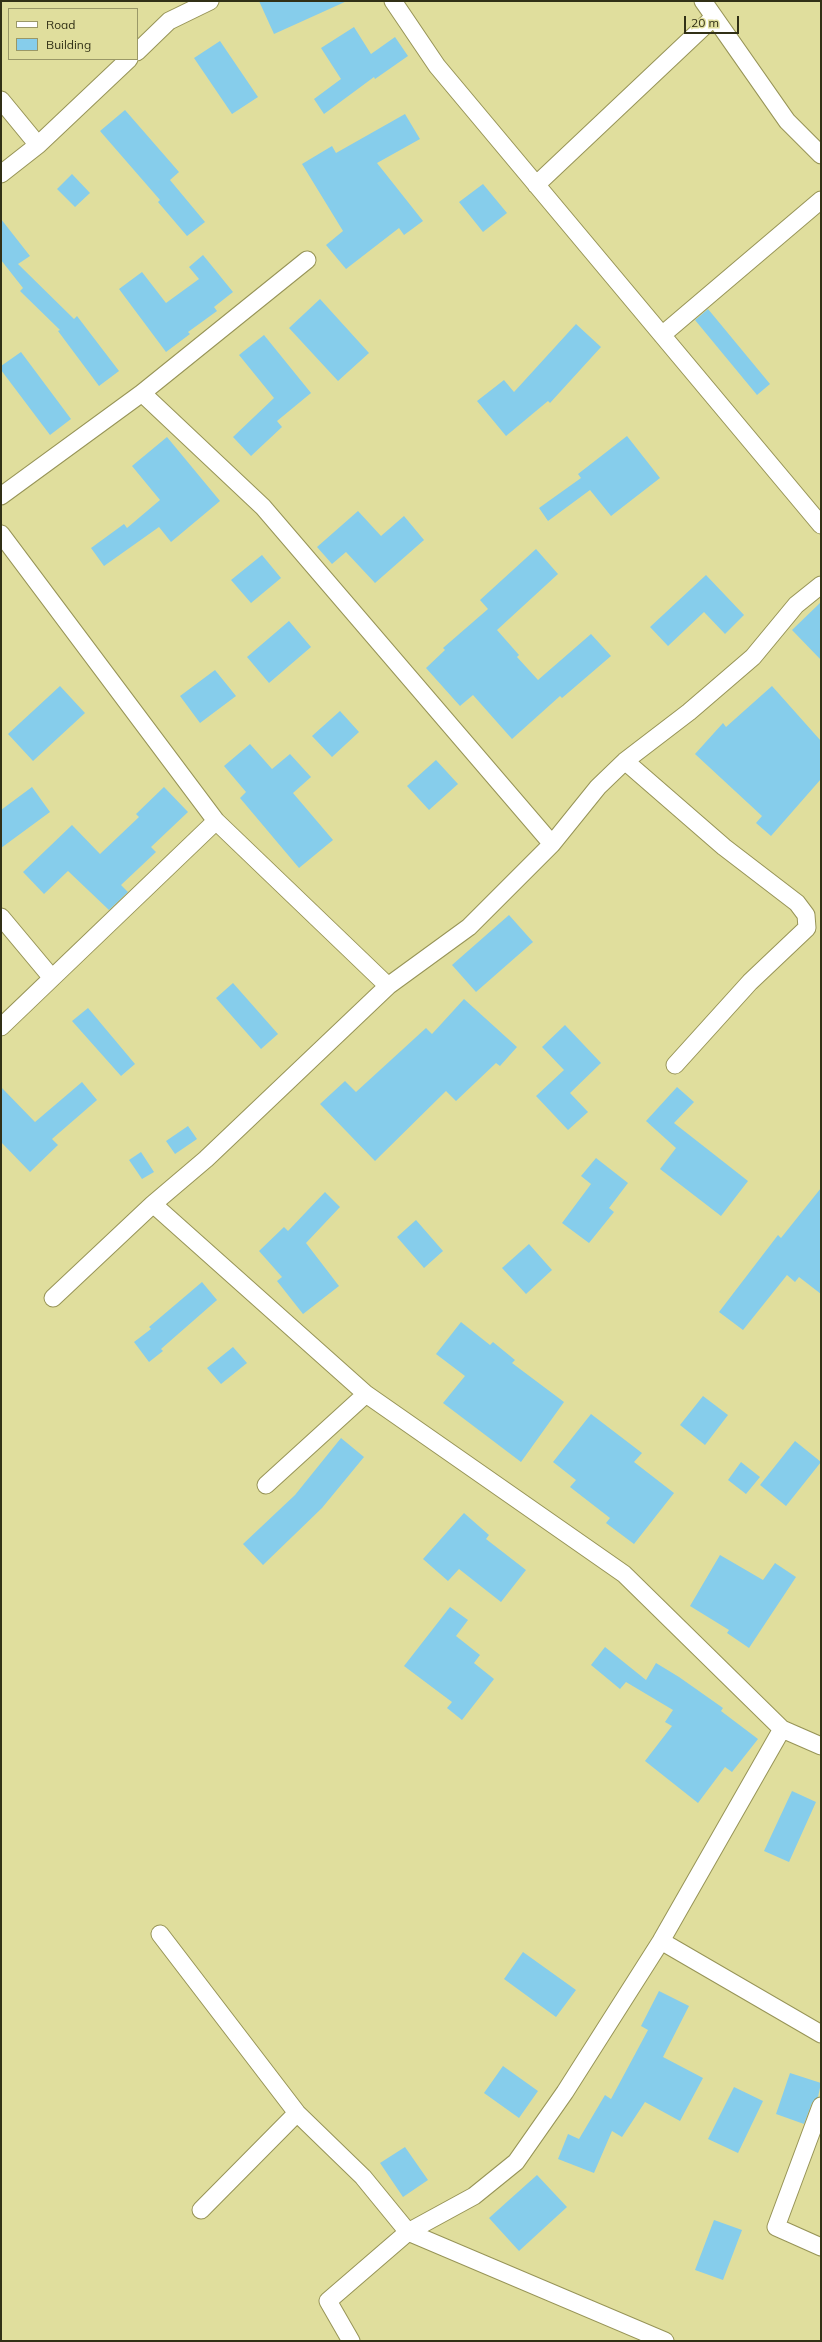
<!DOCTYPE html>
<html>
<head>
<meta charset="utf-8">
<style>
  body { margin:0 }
  #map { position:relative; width:822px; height:2342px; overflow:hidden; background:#e0de9d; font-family:Mulish,sans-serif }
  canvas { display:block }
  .frame { position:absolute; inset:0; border:2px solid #313016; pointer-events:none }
  .legend { position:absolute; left:8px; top:8px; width:130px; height:52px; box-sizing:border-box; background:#e0de9d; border:1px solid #9a9867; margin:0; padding:5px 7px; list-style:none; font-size:12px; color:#313016 }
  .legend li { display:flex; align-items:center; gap:8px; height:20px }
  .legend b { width:20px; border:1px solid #9a9867 }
  .scale { position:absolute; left:684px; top:16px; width:55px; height:18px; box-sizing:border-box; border:2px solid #313016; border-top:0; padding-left:5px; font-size:12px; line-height:14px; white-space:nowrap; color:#313016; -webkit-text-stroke:3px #e0de9d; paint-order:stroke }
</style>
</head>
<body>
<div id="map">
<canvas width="822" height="2342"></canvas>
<div class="frame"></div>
<ul class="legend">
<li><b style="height:5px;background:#fff"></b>Road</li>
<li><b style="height:11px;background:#86cdeb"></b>Building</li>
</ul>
<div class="scale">20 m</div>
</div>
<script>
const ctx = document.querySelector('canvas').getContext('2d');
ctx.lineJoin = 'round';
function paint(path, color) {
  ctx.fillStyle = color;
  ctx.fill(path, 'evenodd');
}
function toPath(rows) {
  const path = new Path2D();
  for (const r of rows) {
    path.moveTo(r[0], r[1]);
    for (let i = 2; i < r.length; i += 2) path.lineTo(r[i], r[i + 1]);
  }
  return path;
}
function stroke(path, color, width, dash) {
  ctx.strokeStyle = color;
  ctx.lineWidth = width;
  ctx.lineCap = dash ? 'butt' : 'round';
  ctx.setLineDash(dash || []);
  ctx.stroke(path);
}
const building = toPath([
  [259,1,347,1,274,34],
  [354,27,371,54,395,37,408,56,375,79,374,77,324,114,314,99,341,79,321,48],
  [220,41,258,97,232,114,194,58],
  [125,110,179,172,170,180,205,222,187,236,158,202,160,200,100,131],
  [405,114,420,139,377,163,423,221,404,235,399,228,346,269,326,245,343,231,302,164,332,146,336,153],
  [72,174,90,193,75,207,57,189],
  [483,184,507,213,483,232,459,202],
  [1,219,30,256,18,264,74,319,77,316,119,371,99,386,58,331,60,330,20,291,23,288,1,260],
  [203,255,233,292,214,307,217,311,188,332,190,334,166,352,119,289,142,272,166,303,199,279,189,267],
  [320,299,369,353,338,381,289,328],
  [708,309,770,384,757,395,695,320],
  [576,324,601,347,550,403,548,401,506,436,477,401,504,380,514,392],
  [264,335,311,393,277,421,282,427,251,456,233,437,274,398,239,355],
  [21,352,71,419,50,435,1,370,1,366],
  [627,436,660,478,611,516,590,490,548,521,539,508,581,478,578,474],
  [167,437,220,501,171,542,159,527,104,566,91,548,124,524,127,528,160,500,132,466],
  [358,511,381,536,404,516,424,540,375,583,346,552,332,564,317,547],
  [536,549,558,574,497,630,519,655,517,657,538,680,591,634,611,656,562,698,560,696,512,739,473,695,460,706,426,668,445,650,443,648,488,609,480,600],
  [262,555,281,578,251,603,231,580],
  [706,575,744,615,725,634,704,612,668,646,650,627],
  [821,602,821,660,792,630],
  [289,621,311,647,269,683,247,657],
  [215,670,236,696,200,723,180,696],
  [60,686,85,713,33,761,8,734],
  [772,686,821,741,821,779,771,836,756,823,762,816,695,754,723,723,726,727],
  [340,711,359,732,332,757,312,736],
  [250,744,272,769,290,754,311,777,293,793,333,840,299,868,240,798,246,792,224,766],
  [436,760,458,784,429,810,407,786],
  [32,787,50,812,1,848,1,810],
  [164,787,188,812,151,847,156,852,121,885,128,892,109,910,68,871,44,894,23,872,72,825,100,854,139,817,136,814],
  [509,915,533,942,476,992,452,965],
  [233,983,278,1034,261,1049,216,998],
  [464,999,517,1047,500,1066,496,1063,456,1101,446,1091,375,1161,320,1104,345,1081,356,1092,426,1028,432,1034],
  [88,1008,135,1064,121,1076,72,1021],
  [565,1025,601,1063,570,1093,588,1112,568,1130,536,1096,564,1070,542,1047],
  [82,1082,97,1100,52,1139,58,1145,30,1172,1,1142,1,1087,35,1122],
  [677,1087,694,1102,674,1123,748,1181,721,1216,660,1169,676,1148,646,1121],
  [188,1126,197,1139,175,1154,166,1141],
  [141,1152,154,1172,142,1179,129,1160],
  [596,1158,628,1183,609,1208,614,1212,589,1243,562,1223,591,1184,581,1176],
  [821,1188,821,1294,799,1277,795,1282,787,1275,743,1330,719,1312,778,1235,781,1238],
  [325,1192,340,1207,306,1243,339,1286,303,1314,277,1281,282,1277,259,1251,284,1227,288,1231],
  [416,1220,443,1251,424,1268,397,1237],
  [529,1244,552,1270,526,1294,502,1268],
  [202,1282,217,1300,161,1349,163,1351,149,1362,134,1342,151,1329,149,1327],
  [461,1322,490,1345,493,1342,515,1360,512,1363,564,1402,521,1462,443,1403,465,1376,436,1354],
  [233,1347,247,1363,221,1384,207,1368],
  [703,1396,728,1415,705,1445,680,1425],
  [591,1414,642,1453,634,1462,674,1493,634,1544,606,1523,610,1518,570,1487,576,1480,553,1462],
  [341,1438,364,1457,322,1508,263,1565,243,1544,295,1495],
  [795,1441,821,1462,786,1506,760,1485],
  [741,1462,760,1477,746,1494,728,1480],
  [464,1513,489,1535,486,1539,526,1570,501,1602,459,1569,448,1581,423,1559],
  [720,1555,763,1580,775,1563,796,1577,749,1648,727,1633,729,1630,690,1606],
  [450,1607,468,1620,456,1636,480,1655,474,1663,494,1679,462,1720,447,1708,452,1702,404,1666],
  [605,1647,646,1680,656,1663,679,1677,723,1708,721,1711,758,1739,732,1772,725,1767,698,1803,645,1761,672,1726,665,1722,673,1710,626,1682,620,1689,591,1665],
  [792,1791,816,1802,789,1862,764,1851],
  [523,1952,576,1990,556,2017,504,1979],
  [659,1991,689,2006,663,2057,703,2078,680,2121,645,2102,622,2137,612,2131,594,2173,558,2159,568,2134,579,2139,605,2095,611,2099,648,2030,641,2026],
  [503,2066,538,2091,519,2118,484,2093],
  [790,2073,821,2083,818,2097,812,2103,804,2124,776,2114],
  [734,2087,763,2101,738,2153,708,2139],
  [405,2147,428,2180,403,2197,380,2163],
  [537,2175,567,2207,519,2251,489,2218],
  [714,2220,742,2230,723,2280,695,2270]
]);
const street = toPath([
  [393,1,437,66,821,525],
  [703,1,787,121,821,155],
  [137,52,169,21,210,1],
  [1,100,38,145],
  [1,174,38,145,129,59],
  [536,185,714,17],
  [662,335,821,200],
  [142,393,307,260],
  [1,496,142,393,263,507,552,844],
  [1,534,216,821],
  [821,585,796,605,753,657,689,712,625,761,598,787,552,844,469,927,388,986,206,1159,153,1204,366,1394,624,1574,782,1729,821,1746],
  [625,761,724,847,797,903,806,915,807,928,750,982,675,1065],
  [1,917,52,978],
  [1,1027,216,821,388,986],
  [53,1298,153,1204],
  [266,1485,366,1394],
  [160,1934,297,2113,363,2177,408,2232,665,2341],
  [661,1941,821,2034],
  [821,2106,776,2227,821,2247],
  [201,2210,297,2113],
  [351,2341,328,2301,408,2232,474,2196,516,2162,565,2092,661,1941,782,1729]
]);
paint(building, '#86cdeb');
stroke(street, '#979457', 19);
stroke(street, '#fff', 17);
</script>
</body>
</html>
